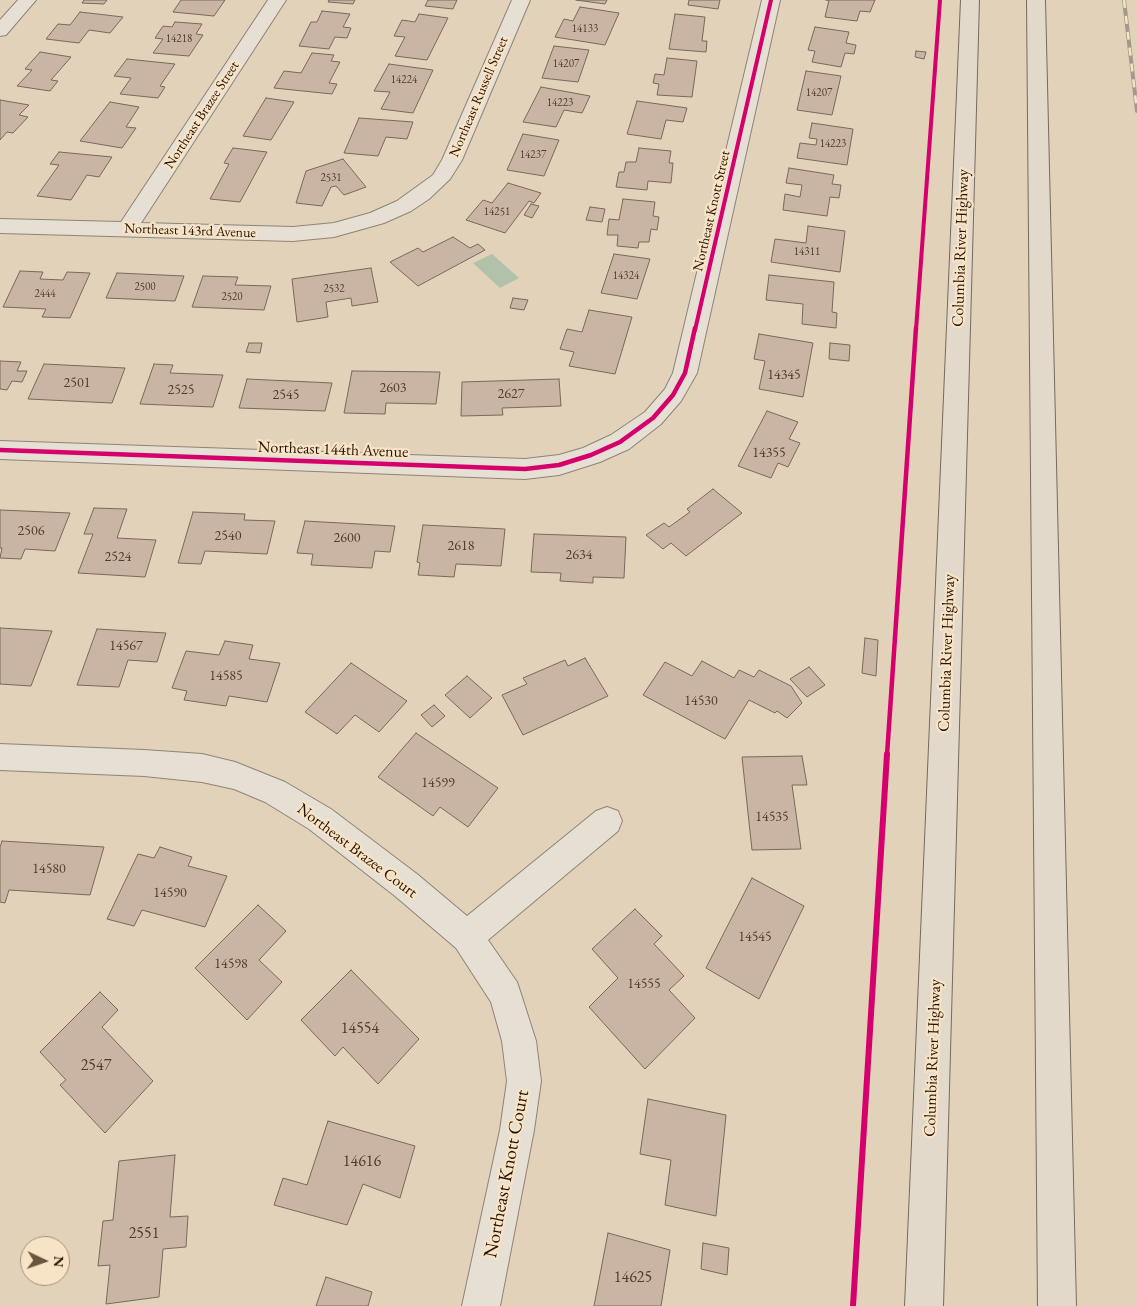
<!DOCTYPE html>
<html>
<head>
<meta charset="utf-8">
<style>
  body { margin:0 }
  #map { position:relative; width:1137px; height:1306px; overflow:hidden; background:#e2d2ba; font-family:"EB Garamond",serif }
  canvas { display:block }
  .north { position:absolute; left:20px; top:1236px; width:50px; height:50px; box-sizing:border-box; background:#f7e4c7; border:1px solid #a59077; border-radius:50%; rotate:93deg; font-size:14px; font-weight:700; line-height:20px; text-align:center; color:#291200 }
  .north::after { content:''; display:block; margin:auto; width:18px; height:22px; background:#6a5541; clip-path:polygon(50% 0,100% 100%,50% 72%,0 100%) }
</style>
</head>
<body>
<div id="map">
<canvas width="1137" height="1306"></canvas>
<div class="north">N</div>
</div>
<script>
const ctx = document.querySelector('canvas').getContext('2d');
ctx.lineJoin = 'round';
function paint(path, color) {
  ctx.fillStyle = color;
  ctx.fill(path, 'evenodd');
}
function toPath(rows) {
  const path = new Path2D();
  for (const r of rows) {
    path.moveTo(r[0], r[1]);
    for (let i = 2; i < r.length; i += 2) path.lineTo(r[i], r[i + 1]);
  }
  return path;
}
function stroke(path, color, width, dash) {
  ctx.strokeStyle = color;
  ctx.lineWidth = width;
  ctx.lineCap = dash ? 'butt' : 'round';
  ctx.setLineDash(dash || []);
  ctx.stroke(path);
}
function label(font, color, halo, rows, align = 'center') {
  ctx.font = font + ' "EB Garamond",serif';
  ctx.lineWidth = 4.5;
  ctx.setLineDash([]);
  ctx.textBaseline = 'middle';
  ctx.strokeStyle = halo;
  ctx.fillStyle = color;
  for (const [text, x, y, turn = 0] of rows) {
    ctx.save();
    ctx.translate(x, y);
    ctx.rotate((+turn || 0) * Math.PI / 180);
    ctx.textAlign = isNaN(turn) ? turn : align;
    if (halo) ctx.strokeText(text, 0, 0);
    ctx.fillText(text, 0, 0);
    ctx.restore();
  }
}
const water = toPath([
  [492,254,519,278,500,288,473,263]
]);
const building = toPath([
  [84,0,107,0,104,4,82,3,84,0],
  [181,0,225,0,214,16,173,12,181,0],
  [329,0,355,0,353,4,328,2,329,0],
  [428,0,457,0,453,9,425,6,428,0],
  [576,0,607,0,605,4,576,0],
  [689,0,720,0,718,9,688,5,689,0],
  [826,0,875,0,870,12,860,11,857,21,825,17,829,0,826,0],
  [580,7,619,13,605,45,555,37,564,19,573,21,580,7],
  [322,11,350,14,343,27,351,28,347,38,335,37,329,49,299,46,311,22,317,22,322,11],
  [80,12,123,17,110,33,89,30,79,43,46,39,58,24,70,25,80,12],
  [419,14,448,18,427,60,395,56,405,37,394,36,402,20,415,22,419,14],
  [675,14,705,17,702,41,707,41,706,52,669,49,675,14],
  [175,22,202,24,196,34,203,35,189,56,153,53,163,39,155,38,163,26,172,27,175,22],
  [815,27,849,32,846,43,856,45,854,54,845,53,841,67,812,62,815,51,808,50,815,27],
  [554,46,589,50,578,82,542,78,554,46],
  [916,51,926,52,924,59,915,57,916,51],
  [40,52,71,57,51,80,58,81,50,91,17,86,32,70,25,69,40,52],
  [312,53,334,55,331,61,340,62,329,83,337,84,332,94,274,88,284,71,301,73,312,53],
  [667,58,697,61,692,97,657,95,659,84,653,83,655,74,664,75,667,58],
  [127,59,175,64,160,86,165,87,158,98,120,94,131,78,114,76,127,59],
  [389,64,433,70,413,113,381,109,390,92,374,91,389,64],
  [806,71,841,76,832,115,797,110,806,71],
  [541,87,590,96,582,113,564,110,556,127,523,122,541,87],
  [266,98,294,102,271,140,243,136,266,98],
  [0,100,29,105,19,115,28,117,13,133,7,132,0,140,0,100],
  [637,101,687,108,683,122,666,120,661,139,627,134,637,101],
  [110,102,139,107,126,127,136,128,122,148,80,141,110,102],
  [359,118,413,122,407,139,386,137,378,156,344,153,359,118],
  [812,123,853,129,847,165,797,158,800,143,816,145,817,139,809,138,812,123],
  [523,134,559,140,544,176,507,170,523,134],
  [233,148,267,152,240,202,210,199,229,164,224,163,233,148],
  [639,148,671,151,669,163,673,163,671,183,648,181,647,190,616,187,619,172,624,172,626,162,636,162,639,148],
  [59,152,112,157,99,177,87,175,71,200,37,196,59,165,50,164,59,152],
  [343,159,366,187,344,195,336,186,331,187,322,206,296,203,306,171,343,159],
  [789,168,834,175,832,184,841,185,839,198,830,197,827,216,783,210,785,194,800,197,802,185,786,183,789,168],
  [508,183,541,193,534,203,529,201,505,233,466,220,483,200,492,203,508,183],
  [623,199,655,202,653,216,659,217,657,230,651,229,649,242,639,242,638,248,617,246,618,235,607,235,609,219,619,220,623,199],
  [531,204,539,206,532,218,524,215,531,204],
  [590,207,605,209,602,222,586,220,590,207],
  [808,226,845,231,840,272,771,262,775,239,806,243,808,226],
  [453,237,470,248,478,244,485,250,418,286,390,262,418,248,423,252,453,237],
  [614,254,650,259,637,299,601,293,614,254],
  [371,268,378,302,352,306,351,298,326,302,328,317,297,322,292,279,371,268],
  [20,271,43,272,40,279,63,280,67,272,90,273,70,318,42,317,46,309,3,307,20,271],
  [117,273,184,276,175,301,106,298,117,273],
  [769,275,834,282,832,312,837,313,836,328,802,324,803,304,766,300,769,275],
  [203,276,238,277,235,285,271,286,264,310,192,307,203,276],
  [513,298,528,300,524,310,510,308,513,298],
  [589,310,632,317,615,374,569,366,574,352,560,349,567,329,582,332,589,310],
  [759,334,813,343,803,397,759,389,765,361,754,359,759,334],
  [249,343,262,343,260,353,246,352,249,343],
  [830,343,850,345,849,361,829,359,830,343],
  [0,361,21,362,17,371,27,371,22,382,12,381,7,390,0,389,0,361],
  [44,364,125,368,112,403,28,399,44,364],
  [154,364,173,365,170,373,223,375,213,407,140,404,154,364],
  [352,371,440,372,436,404,386,403,385,414,344,413,352,371],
  [247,379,332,383,325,411,239,408,247,379],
  [559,379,561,406,502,408,503,415,461,416,462,382,559,379],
  [767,411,798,422,789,439,800,443,788,467,778,463,771,478,738,466,767,411],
  [713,489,742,513,686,556,671,543,663,549,646,535,664,523,669,527,690,512,687,509,713,489],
  [94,508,127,509,117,538,156,540,145,577,78,573,93,534,84,534,94,508],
  [0,510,70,513,55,551,25,549,21,559,0,558,2,548,0,548,0,510],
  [193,512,245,514,244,520,275,521,267,554,205,551,201,564,178,563,193,512],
  [305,521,395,526,390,552,375,551,372,568,311,565,313,554,297,553,305,521],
  [423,525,505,529,501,566,456,564,454,577,418,575,420,563,417,562,423,525],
  [534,534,626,537,624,578,593,577,593,583,560,581,561,573,531,572,534,534],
  [0,628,52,631,31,686,0,684,0,628],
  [97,629,166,633,157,662,128,660,119,687,77,685,97,629],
  [865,638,878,640,876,676,862,673,865,638],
  [225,641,253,645,249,659,280,663,267,702,229,696,226,706,184,700,187,691,172,688,186,651,219,655,225,641],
  [585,658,608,696,523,735,502,695,527,684,523,678,565,660,568,666,585,658],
  [702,661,734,678,739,670,754,677,759,670,791,686,802,703,787,718,777,711,775,713,749,700,725,739,643,695,665,662,692,676,702,661],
  [351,663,407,701,379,732,355,715,337,734,305,712,351,663],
  [809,667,825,685,807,697,790,679,809,667],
  [467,676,492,698,470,718,445,695,467,676],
  [434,705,445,716,432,727,421,715,434,705],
  [416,733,498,788,468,827,440,807,433,816,378,777,416,733],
  [802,756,807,785,792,785,801,849,752,850,742,757,802,756],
  [2,841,104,847,90,895,9,890,5,903,0,902,0,847,2,841],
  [160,847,192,857,188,866,227,876,205,927,142,910,134,926,107,919,138,854,154,858,160,847],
  [752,878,804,906,759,999,706,968,752,878],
  [258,905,286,931,259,960,282,982,247,1020,195,968,258,905],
  [635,909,662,936,654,944,684,976,669,990,695,1018,645,1069,589,1007,618,978,592,949,635,909],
  [351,970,419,1039,378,1084,343,1047,335,1056,301,1020,351,970],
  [100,992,118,1010,102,1027,153,1081,105,1133,60,1085,66,1080,40,1052,100,992],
  [648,1099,726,1115,716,1216,665,1205,671,1160,640,1154,648,1099],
  [328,1121,415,1146,400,1198,363,1184,347,1225,274,1205,283,1178,307,1185,328,1121],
  [175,1155,170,1217,188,1216,186,1247,163,1249,159,1297,106,1304,110,1265,98,1266,103,1221,113,1220,119,1161,175,1155],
  [608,1233,670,1250,661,1306,594,1306,608,1233],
  [703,1243,729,1248,727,1275,701,1269,703,1243],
  [326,1277,372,1292,368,1306,316,1306,326,1277]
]);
const minor = toPath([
  [18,0,36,0,6,35,0,36,0,20,18,0],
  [268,0,286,0,141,223,293,227,334,223,370,213,397,201,433,175,442,160,512,0,530,0,462,160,450,179,429,199,411,211,384,223,334,237,293,241,0,233,0,219,121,222,268,0],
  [762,0,780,0,697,373,681,401,661,424,629,449,600,462,559,475,525,479,0,459,0,441,525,459,559,455,583,448,611,435,645,412,665,389,673,373,762,0],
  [0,744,144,750,202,754,235,762,285,782,331,809,417,874,467,916,596,811,607,807,618,811,622,821,618,831,488,940,517,982,521,994,536,1041,541,1081,534,1130,500,1306,462,1306,500,1130,507,1081,502,1041,491,1002,456,948,395,896,309,829,265,802,234,789,202,782,144,776,0,770,0,744]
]);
const motorway = toPath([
  [961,0,979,0,943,1306,905,1306,961,0],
  [1027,0,1045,0,1076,1306,1038,1306,1027,0]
]);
const rail = toPath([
  [1124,0,1137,111]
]);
const cyclewayFar2 = toPath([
  [695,330,771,0],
  [916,330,940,0]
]);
const cyclewayFar1 = toPath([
  [0,450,525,469,559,465,591,455,620,442,653,418,673,395,685,373,695,328],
  [887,755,916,328]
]);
const cycleway = toPath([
  [853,1306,887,754]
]);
const farNumbernames = [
  ["14133",585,29],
  ["14218",179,39],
  ["14207",566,64],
  ["14224",404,80],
  ["14207",819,93],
  ["14223",560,103],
  ["14223",833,144],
  ["14237",533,155],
  ["2531",331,178],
  ["14251",497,212],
  ["14311",807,252],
  ["14324",626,276],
  ["2500",145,287],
  ["2532",334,289],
  ["2444",45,294],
  ["2520",232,297]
];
const farStreetnames = [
  ["Northeast Russell Street",479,97,-67],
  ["Northeast Brazee Street",202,115,-57],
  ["Northeast Knott Street",712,211,-77],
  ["Northeast 143rd Avenue",190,231,2]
];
const numberNames = [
  ["14345",784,375],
  ["2501",77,383],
  ["2603",393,388],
  ["2525",181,390],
  ["2627",511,394],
  ["2545",286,395],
  ["14355",769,453],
  ["2506",31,531],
  ["2540",228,536],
  ["2600",347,538],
  ["2618",461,546],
  ["2634",579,555],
  ["2524",118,557],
  ["14567",126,646],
  ["14585",226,676],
  ["14530",701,701],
  ["14599",438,783],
  ["14535",772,817],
  ["14580",49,869],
  ["14590",170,893],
  ["14545",755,937],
  ["14598",231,964],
  ["14555",644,984]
];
const streetNames = [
  ["Columbia River Highway",961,248,-88],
  ["Northeast 144th Avenue",333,450,2],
  ["Columbia River Highway",947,653,-88],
  ["Northeast Brazee Court",357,851,37],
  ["Columbia River Highway",933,1058,-88]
];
const nearNumbernames = [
  ["14554",360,1029],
  ["2547",96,1066],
  ["14616",362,1162],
  ["2551",144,1234],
  ["14625",633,1278]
];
const nearStreetnames = [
  ["Northeast Knott Court",507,1174,-79]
];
paint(water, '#b2c1aa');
paint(building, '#cab5a5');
stroke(building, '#756a5b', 1);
stroke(minor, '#908374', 2);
stroke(motorway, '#756a5b', 2);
paint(minor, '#e6dfd3');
paint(motorway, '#e2d9cb');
stroke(rail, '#a1998e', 4);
stroke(rail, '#f7e4c7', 2.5, [8]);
stroke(cyclewayFar2, '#d6006c', 4);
stroke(cyclewayFar1, '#d6006c', 4.5);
stroke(cycleway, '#d6006c', 6);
label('11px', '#513b29', null, farNumbernames);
label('14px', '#291200', '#f7e4c7', farStreetnames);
label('14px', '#513b29', null, numberNames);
label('16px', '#291200', '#f7e4c7', streetNames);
label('16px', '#513b29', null, nearNumbernames);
label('19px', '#291200', '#f7e4c7', nearStreetnames);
</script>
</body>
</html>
